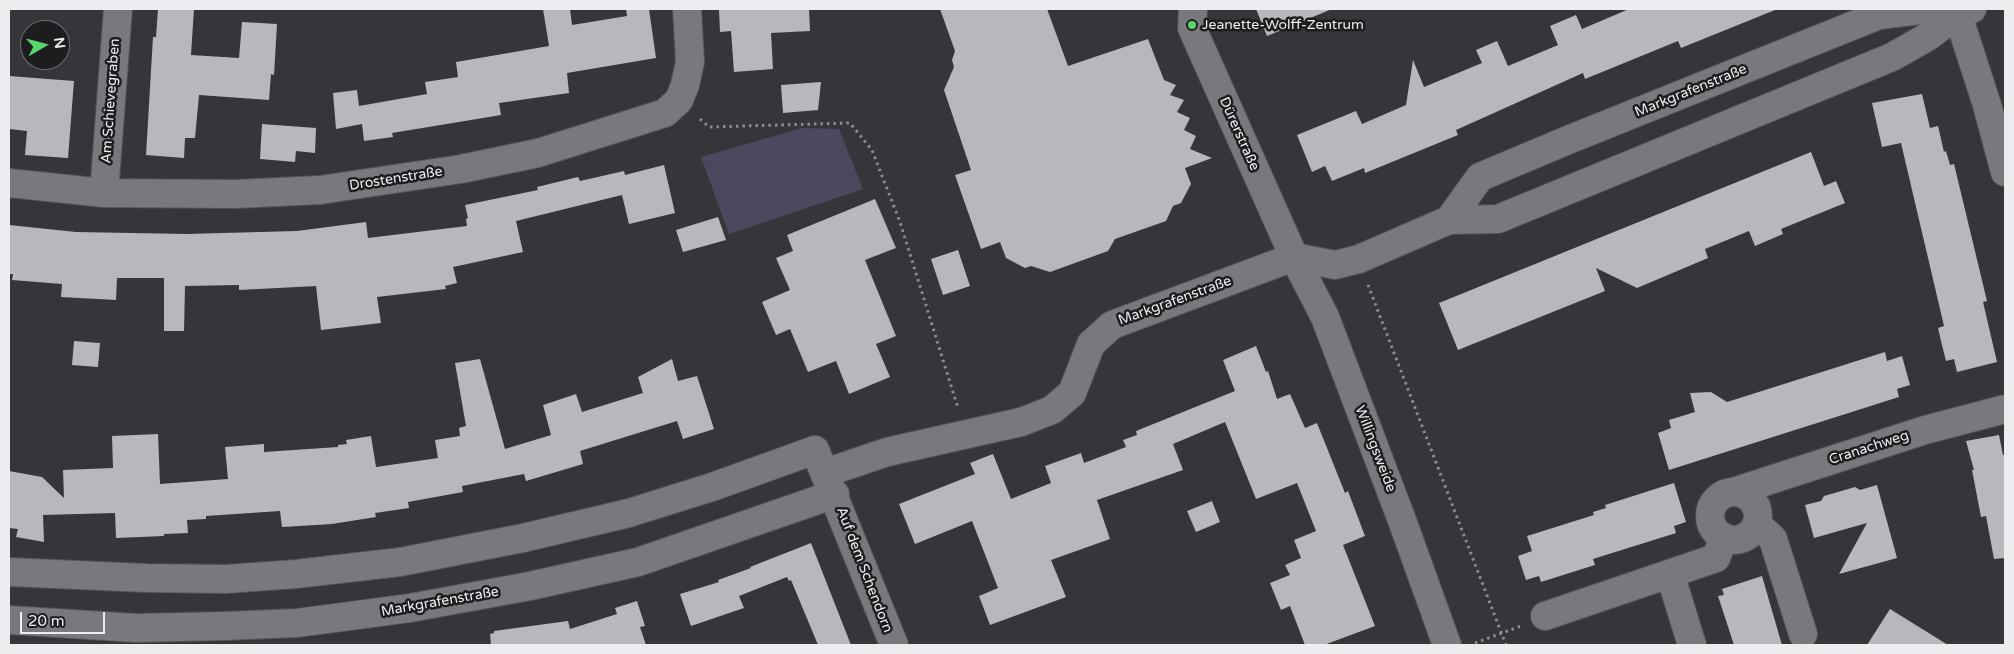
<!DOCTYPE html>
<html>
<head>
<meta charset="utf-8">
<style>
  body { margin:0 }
  #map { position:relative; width:2014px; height:654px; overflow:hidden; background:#363539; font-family:"Varela Round",sans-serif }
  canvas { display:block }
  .frame { position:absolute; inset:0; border:10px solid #ededef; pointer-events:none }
  .north { position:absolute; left:20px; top:20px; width:50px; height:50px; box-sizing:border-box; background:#1d1d1f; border:1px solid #707072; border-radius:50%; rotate:82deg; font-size:14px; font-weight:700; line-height:20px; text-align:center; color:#ededef }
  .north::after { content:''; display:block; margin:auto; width:18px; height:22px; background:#5ad56e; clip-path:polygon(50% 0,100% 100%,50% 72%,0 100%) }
  .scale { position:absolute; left:20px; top:612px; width:85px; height:22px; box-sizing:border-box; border:2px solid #ededef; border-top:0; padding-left:6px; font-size:15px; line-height:18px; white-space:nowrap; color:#ededef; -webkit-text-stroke:4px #1d1d1f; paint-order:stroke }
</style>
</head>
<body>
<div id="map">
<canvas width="2014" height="654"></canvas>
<div class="frame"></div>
<div class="north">N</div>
<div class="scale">20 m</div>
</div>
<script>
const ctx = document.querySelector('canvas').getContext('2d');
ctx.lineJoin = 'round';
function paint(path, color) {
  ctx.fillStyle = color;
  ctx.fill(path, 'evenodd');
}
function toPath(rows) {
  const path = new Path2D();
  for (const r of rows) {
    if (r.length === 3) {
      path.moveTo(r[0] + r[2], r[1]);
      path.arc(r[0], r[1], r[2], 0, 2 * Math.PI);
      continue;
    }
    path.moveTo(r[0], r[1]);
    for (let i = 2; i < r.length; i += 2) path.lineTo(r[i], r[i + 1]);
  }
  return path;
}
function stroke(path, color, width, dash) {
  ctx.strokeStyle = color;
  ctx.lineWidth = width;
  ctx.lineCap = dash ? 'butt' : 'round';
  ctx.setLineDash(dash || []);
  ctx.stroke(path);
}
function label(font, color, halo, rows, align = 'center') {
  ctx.font = font + ' "Varela Round",sans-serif';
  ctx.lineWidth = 5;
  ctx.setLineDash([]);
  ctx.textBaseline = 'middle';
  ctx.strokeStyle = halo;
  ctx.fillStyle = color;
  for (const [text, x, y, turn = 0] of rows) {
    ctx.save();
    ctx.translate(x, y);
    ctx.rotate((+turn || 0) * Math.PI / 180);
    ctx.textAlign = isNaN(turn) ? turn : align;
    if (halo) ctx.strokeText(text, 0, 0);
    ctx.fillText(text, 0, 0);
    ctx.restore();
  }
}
const green = toPath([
  [802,128,839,129,863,189,729,234,701,157]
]);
const building = toPath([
  [158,9,194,9,191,55,239,58,242,22,277,24,274,75,271,74,269,100,199,95,195,138,185,138,184,158,146,155,153,37,156,37],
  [543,9,570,9,572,25,627,16,626,9,649,9,656,58,567,73,569,93,499,103,501,115,392,133,393,137,364,141,362,124,336,129,333,93,357,90,359,106,427,94,425,82,458,77,456,62,549,46],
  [719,9,809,9,810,31,771,33,773,69,734,72,731,31,720,32],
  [940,9,1047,9,1068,66,1148,39,1164,80,1176,85,1170,95,1184,100,1177,112,1190,118,1184,130,1196,136,1190,149,1212,158,1185,168,1191,184,1181,203,1173,206,1166,221,1115,239,1108,251,1050,272,1031,266,1025,268,1006,258,1000,242,981,249,955,175,971,170,944,90,954,67,952,60,955,51],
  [1256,9,1332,9,1267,36],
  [1629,9,1775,10,1681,48,1678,41,1585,79,1583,73,1456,130,1458,135,1365,173,1364,168,1332,181,1325,166,1312,172,1297,135,1356,111,1362,124,1406,105,1413,60,1424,87,1482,63,1476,50,1497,41,1508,66,1558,45,1550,26,1576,15,1582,29],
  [9,76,74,81,68,158,25,155,27,131,9,129],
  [821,82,818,110,783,113,781,85],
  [1922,94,1930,128,1938,126,1944,152,1946,151,1950,165,1954,164,1987,301,1983,302,1997,362,1957,372,1954,359,1946,361,1941,341,1938,328,1944,326,1901,143,1882,147,1872,103],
  [262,124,316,128,315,153,296,151,295,162,260,159],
  [1811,152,1824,186,1836,181,1845,203,1781,229,1783,234,1755,246,1749,231,1705,249,1708,258,1637,288,1596,268,1605,291,1458,350,1439,303],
  [664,165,675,213,629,224,622,195,516,221,523,252,453,267,457,283,445,286,446,289,377,297,381,323,321,330,316,286,239,290,239,285,185,286,184,331,164,331,164,278,117,278,116,300,61,297,62,284,12,280,13,274,9,274,9,225,76,232,186,234,297,231,366,222,368,238,467,226,466,219,468,218,465,205,538,190,537,187,578,177,580,181,624,171,625,175],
  [875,199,896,248,865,260,896,336,876,344,890,377,849,394,836,361,808,372,790,329,776,335,762,302,790,290,776,258,793,251,787,235],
  [718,217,726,240,683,252,676,230],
  [958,250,970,286,943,295,931,259],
  [74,341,100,343,98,367,72,365],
  [1256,346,1266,372,1268,371,1277,399,1290,394,1305,428,1317,423,1345,493,1348,491,1365,536,1343,545,1375,626,1324,645,1305,645,1290,606,1281,610,1270,583,1290,575,1285,565,1301,558,1294,540,1316,531,1297,483,1256,499,1225,422,1173,444,1183,470,1097,500,1110,539,1051,560,1066,597,990,625,979,596,998,588,972,521,915,544,899,504,975,474,970,463,993,454,1011,499,1051,483,1045,466,1081,453,1084,463,1126,447,1123,440,1137,435,1136,431,1235,391,1223,360],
  [1885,352,1887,361,1902,356,1910,385,1897,389,1899,397,1669,470,1658,433,1671,428,1669,420,1695,412,1690,393,1711,392,1727,402],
  [480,359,505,449,551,435,543,405,576,394,582,412,643,393,638,377,672,359,678,381,697,376,714,429,683,439,677,421,580,451,583,464,526,481,524,474,462,486,463,492,408,502,409,508,375,513,376,517,332,524,282,527,280,511,206,516,206,519,187,520,188,533,164,534,164,536,116,538,115,513,43,515,44,542,16,537,18,529,9,528,9,471,42,477,64,498,63,470,113,468,112,436,158,434,160,484,228,479,225,447,264,444,264,452,338,447,338,445,347,444,346,440,371,436,376,467,438,458,435,440,460,436,459,428,466,426,455,363],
  [1999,435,2003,455,2005,455,2005,558,1994,559,1986,516,1981,517,1972,470,1974,470,1966,441],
  [1674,483,1686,522,1674,526,1676,533,1593,559,1595,565,1541,582,1539,576,1526,580,1518,556,1532,551,1527,536,1594,515,1593,512,1606,508,1605,505],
  [1877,485,1897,558,1839,574,1867,523,1814,538,1805,505,1821,501,1824,496,1855,487,1860,490],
  [1212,501,1220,522,1196,532,1187,511],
  [811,543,851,645,818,645,791,580,789,581,787,577,739,596,744,608,691,626,680,594,719,582,718,580,751,568,750,567],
  [1762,576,1782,645,1734,645,1718,596,1724,595,1722,589],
  [637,601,645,626,640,627,646,645,491,645,490,634,494,633,494,631,568,621,570,629,617,614,615,608],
  [1890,609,1948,645,1867,645]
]);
const path = toPath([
  [700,119,709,127,850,123,872,150,900,222,958,408],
  [1368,285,1506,645],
  [1475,643,1521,626]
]);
const street = toPath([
  [1193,9,1192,28,1294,257,1325,317,1403,523,1447,645],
  [1956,9,1987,105,2005,172],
  [9,183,104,193,236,194,320,190,461,169,538,153,665,113,679,100,685,85,690,62,687,9],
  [104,193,118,9],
  [1449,220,1480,177,1568,140,1879,15,1920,10,1956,15],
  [825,473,887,452,1021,422,1052,410,1072,393,1091,344,1112,325,1294,257,1335,265,1359,259,1449,220,1498,219,1892,57,1929,36,1956,15,1972,9],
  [1733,492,1925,430,2005,409],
  [1734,516,24],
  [1757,524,1773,539,1803,634],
  [9,572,146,578,226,579,296,574,400,562,523,538,629,513,712,487,815,450,894,645],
  [1670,574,1692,645],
  [1545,616,1716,558,1724,537],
  [9,620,136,628,225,626,297,623,410,608,530,586,638,562,835,494]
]);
const markers = [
  [1192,25,5,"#5ad56e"]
];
const poiNames = [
  ["Jeanette-Wolff-Zentrum",1202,25]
];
const streetNames = [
  ["Markgrafenstraße",1691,91,-22],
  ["Am Schievegraben",111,101,-86],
  ["Dürerstraße",1239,134,66],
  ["Drostenstraße",396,179,-9],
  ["Markgrafenstraße",1175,301,-20],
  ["Cranachweg",1869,448,-18],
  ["Willingsweide",1375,449,69],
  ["Auf dem Schendorn",864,570,69],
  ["Markgrafenstraße",440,602,-10]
];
paint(green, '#4e4760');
paint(building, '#b9b7bc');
stroke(street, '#545356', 30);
stroke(path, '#8d8c8f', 3, [2.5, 4]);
stroke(street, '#79787d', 28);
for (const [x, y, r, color] of markers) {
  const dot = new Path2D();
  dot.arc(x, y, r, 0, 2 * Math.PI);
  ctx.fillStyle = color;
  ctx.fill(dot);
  stroke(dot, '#1d1d1f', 2);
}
label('14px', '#ededef', '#1d1d1f', poiNames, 'left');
label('14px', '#ededef', '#1d1d1f', streetNames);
</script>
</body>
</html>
